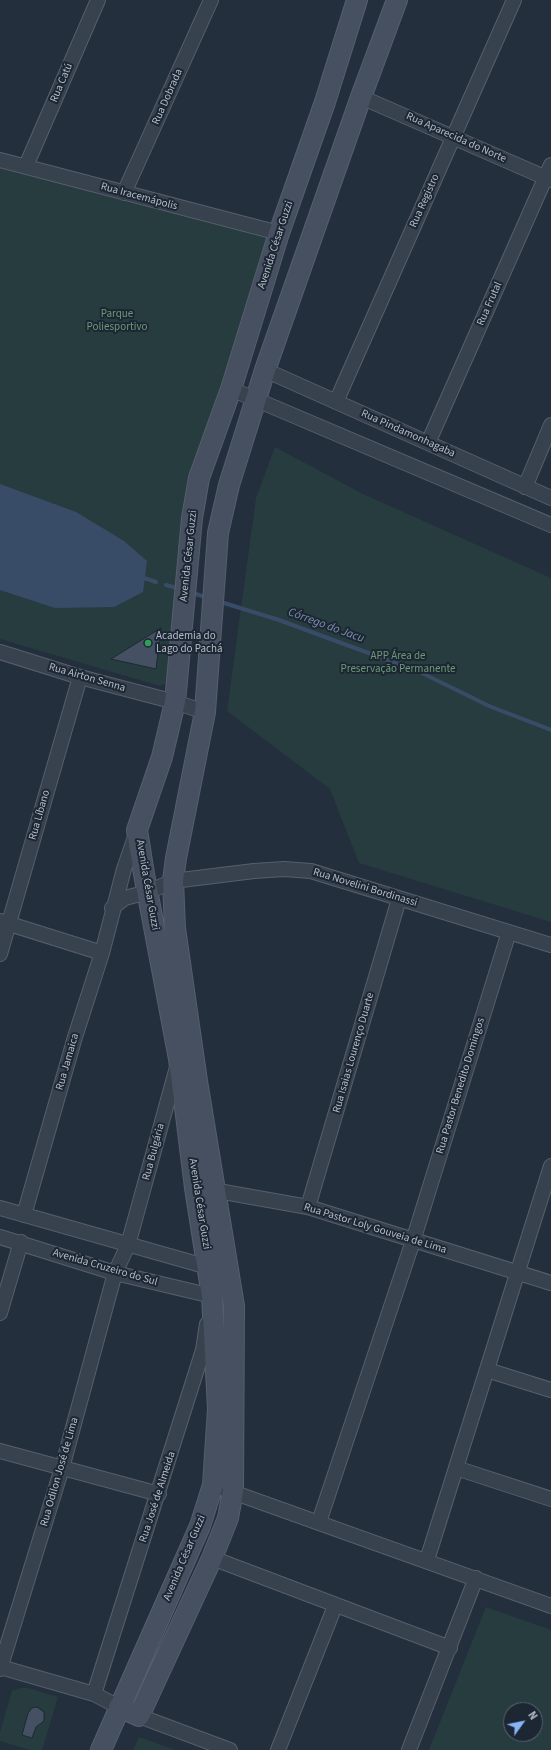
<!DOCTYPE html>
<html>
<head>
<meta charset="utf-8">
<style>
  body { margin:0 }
  #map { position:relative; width:551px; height:1750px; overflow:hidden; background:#242f3e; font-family:"Source Sans 3",sans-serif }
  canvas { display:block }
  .north { position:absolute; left:503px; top:1702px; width:40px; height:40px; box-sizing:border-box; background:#1d2633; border:1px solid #59626f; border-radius:50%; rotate:57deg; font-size:11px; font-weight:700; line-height:16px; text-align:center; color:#b4bcc9 }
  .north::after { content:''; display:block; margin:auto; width:14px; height:18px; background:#8ab4f8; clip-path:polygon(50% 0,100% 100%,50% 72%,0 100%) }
</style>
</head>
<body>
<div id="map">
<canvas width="551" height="1750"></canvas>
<div class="north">N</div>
</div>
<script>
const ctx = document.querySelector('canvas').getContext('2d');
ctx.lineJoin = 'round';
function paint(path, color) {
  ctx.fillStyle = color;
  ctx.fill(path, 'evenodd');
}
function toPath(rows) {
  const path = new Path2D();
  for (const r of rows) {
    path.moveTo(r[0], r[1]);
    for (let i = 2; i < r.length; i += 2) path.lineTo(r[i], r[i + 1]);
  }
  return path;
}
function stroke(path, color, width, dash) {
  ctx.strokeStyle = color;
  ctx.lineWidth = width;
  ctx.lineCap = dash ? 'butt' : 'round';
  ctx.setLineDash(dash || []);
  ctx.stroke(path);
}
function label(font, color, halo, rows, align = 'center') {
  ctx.font = font + ' "Source Sans 3",sans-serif';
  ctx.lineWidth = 4;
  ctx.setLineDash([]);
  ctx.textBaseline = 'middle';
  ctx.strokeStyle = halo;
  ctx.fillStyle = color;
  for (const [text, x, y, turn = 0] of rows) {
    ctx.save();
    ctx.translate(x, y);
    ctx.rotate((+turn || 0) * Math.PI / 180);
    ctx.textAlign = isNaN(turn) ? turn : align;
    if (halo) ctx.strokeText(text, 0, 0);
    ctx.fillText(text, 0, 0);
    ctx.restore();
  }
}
const green = toPath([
  [0,163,118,199,266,238,188,491,167,683,160,686,0,639],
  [275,447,363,494,551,578,551,922,359,863,330,789,227,711,256,498],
  [486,1607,551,1630,551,1750,429,1750],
  [511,1710,535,1710,535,1734,511,1734],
  [21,1688,28,1688,58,1697,42,1750,30,1750,0,1741,0,1732,12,1691],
  [37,1707,42,1709,45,1718,42,1723,37,1725,28,1713,32,1709],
  [139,1737,175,1750,133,1750]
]);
const water = toPath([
  [0,484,76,512,124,541,147,561,143,592,114,607,55,608,0,590]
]);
const stream = toPath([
  [141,577,156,582],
  [166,585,177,588],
  [193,593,208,598],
  [224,603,279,620,420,672,489,706,551,730]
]);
const building = toPath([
  [161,628,156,669,111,659,161,628],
  [37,1707,44,1712,44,1721,36,1727,32,1738,22,1735,28,1713,32,1708,37,1707]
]);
const street = toPath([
  [361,97,551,180],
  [0,160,279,233],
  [26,166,98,0],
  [124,193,211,0],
  [265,370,551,498],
  [231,389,551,525],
  [336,402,514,0],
  [428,443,551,165],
  [525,487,551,425],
  [0,652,80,677,175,702,205,712],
  [112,908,125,898,148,892,173,881,254,871,284,869,311,871,551,945],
  [0,921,102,953],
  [0,954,80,677],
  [207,1189,308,1207,551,1283],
  [308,1207,399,899],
  [0,1208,208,1267],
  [24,1215,75,1037,102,953,124,869,136,834],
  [0,1237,115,1273,212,1296,210,1304],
  [0,1313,21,1242],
  [487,1370,551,1390],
  [0,1451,159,1494],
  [456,1468,551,1499],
  [224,1489,551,1606],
  [319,1522,413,1241,509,932],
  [212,1558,450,1648],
  [427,1560,551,1166],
  [0,1667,94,1694,119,1707],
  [0,1669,62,1468,115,1273,128,1245,177,1067],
  [94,1694,203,1350,207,1324],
  [139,1716,230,1750],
  [278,1750,335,1606],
  [409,1750,476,1578]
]);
const secondary = toPath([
  [119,1707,139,1716,212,1558,228,1518,233,1491,234,1306,197,1081,175,928,173,881,176,858,205,712,218,533,229,485,265,370,361,97,397,0],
  [101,1750,200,1526,213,1485,218,1409,212,1296,195,1188,179,1059,144,874,137,830,162,757,175,702,192,518,199,478,231,389,279,233,325,102,357,0]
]);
const markers = [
  [148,643,4,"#2e9e5b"]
];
const streetNames = [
  ["Rua Catú",62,83,-67],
  ["Rua Dobrada",168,97,-66],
  ["Rua Aparecida do Norte",456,138,24],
  ["Rua Iracemápolis",139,197,15],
  ["Rua Registro",425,201,-66],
  ["Avenida César Guzzi",276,245,-72],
  ["Rua Frutal",490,304,-66],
  ["Rua Pindamonhagaba",408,434,24],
  ["Avenida César Guzzi",189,556,-84],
  ["Rua Airton Senna",87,678,16],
  ["Rua Líbano",40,815,-74],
  ["Avenida César Guzzi",147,885,80],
  ["Rua Novelini Bordinassi",365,888,17],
  ["Rua Isaias Lourenço Duarte",354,1053,-74],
  ["Rua Jamaica",68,1062,-74],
  ["Rua Pastor Benedito Domingos",461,1086,-73],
  ["Rua Bulgária",154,1152,-75],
  ["Avenida César Guzzi",199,1204,81],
  ["Rua Pastor Loly Gouveia de Lima",375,1229,17],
  ["Avenida Cruzeiro do Sul",105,1268,16],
  ["Rua Odilon José de Lima",60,1472,-74],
  ["Rua José de Almeida",158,1497,-72],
  ["Avenida César Guzzi",185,1558,-67]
];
const parkNames = [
  ["Parque",117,315],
  ["Poliesportivo",117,328],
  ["APP Área de",398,657],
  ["Preservação Permanente",398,670]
];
const poiNames = [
  ["Academia do",156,637],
  ["Lago do Pachá",156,650]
];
const waterNames = [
  ["Córrego do Jacu",326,626,20]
];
paint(green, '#263c3f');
paint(water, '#394c67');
stroke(stream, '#394c67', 4);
paint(building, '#455162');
stroke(building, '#1f2835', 1);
stroke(street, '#565f6c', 16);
stroke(secondary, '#565f6c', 22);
stroke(street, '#38414e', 14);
stroke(secondary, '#465061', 20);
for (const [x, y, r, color] of markers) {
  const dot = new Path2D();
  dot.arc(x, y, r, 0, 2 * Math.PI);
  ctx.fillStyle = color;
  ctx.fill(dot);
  stroke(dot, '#1d2633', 1.5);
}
label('11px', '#b4bcc9', '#1d2633', streetNames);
label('11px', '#6b9a76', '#1d2633', parkNames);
label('11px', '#b4bcc9', '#1d2633', poiNames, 'left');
label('italic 12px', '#7c92b1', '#1d2633', waterNames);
</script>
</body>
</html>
